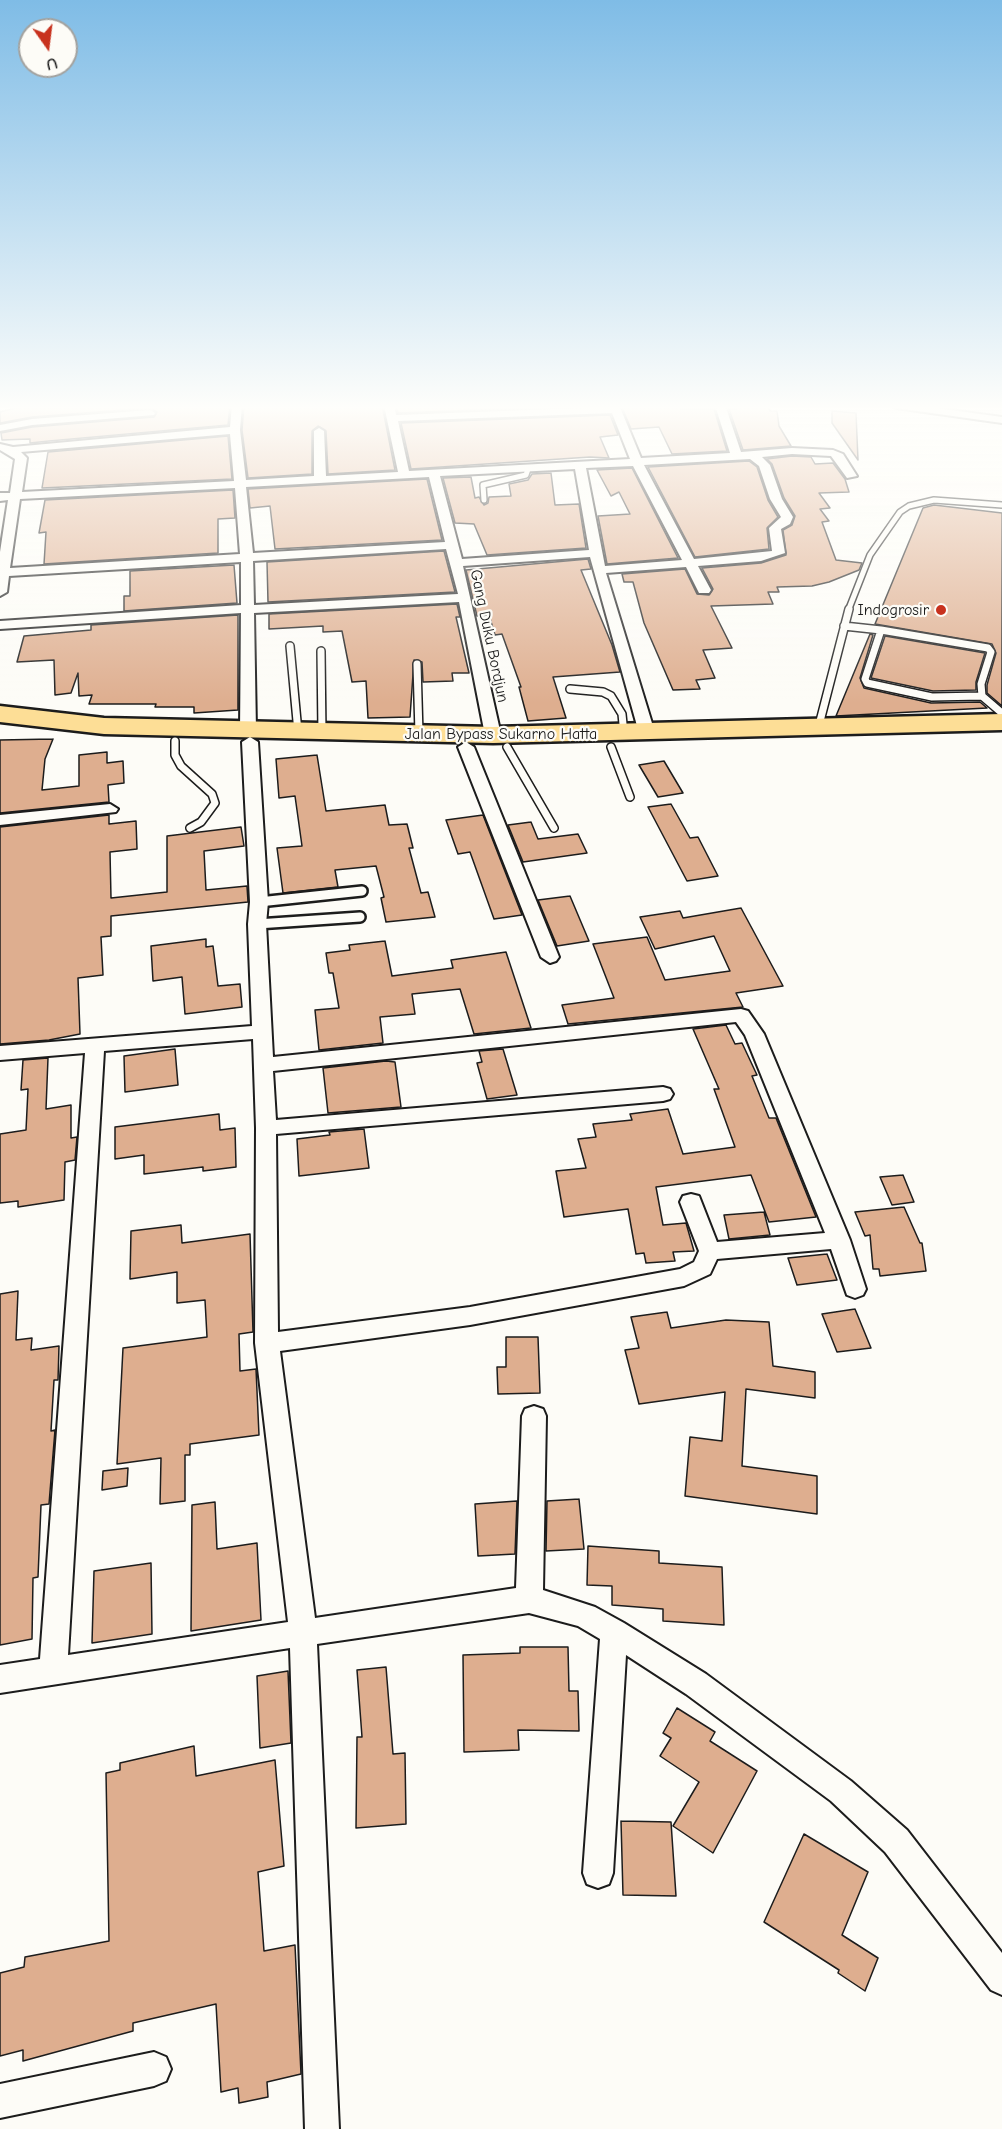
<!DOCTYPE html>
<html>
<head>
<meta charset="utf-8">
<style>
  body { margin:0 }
  #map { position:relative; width:1002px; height:2129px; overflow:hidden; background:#fdfcf7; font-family:"Comic Neue",sans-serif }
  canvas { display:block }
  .north { position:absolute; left:18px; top:18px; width:60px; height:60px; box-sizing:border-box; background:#fdfcf7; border:2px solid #a3a29f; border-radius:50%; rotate:166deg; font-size:16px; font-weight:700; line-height:24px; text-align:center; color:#1c1c1c }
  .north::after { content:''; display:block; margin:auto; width:21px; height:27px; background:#c8321e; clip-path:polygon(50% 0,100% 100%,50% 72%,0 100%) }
</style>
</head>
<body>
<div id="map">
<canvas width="1002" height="2129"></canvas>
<div class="north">U</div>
</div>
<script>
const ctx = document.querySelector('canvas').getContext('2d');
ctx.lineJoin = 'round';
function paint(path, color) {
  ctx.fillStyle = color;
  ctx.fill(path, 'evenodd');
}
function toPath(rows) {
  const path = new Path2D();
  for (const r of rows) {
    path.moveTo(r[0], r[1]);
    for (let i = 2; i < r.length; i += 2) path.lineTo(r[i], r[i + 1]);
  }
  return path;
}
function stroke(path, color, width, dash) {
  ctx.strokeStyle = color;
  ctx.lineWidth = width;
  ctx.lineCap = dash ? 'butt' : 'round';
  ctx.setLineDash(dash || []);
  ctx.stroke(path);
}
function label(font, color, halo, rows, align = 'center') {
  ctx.font = font + ' "Comic Neue",sans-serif';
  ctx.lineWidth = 4.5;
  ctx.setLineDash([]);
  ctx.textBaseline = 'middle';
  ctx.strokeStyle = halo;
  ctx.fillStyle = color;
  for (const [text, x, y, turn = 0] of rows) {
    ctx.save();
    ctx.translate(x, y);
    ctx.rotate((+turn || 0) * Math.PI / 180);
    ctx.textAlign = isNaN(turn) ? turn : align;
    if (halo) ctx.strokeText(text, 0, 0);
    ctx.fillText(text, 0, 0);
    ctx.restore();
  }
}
const building = toPath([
  [27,405,49,405,49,408,94,405,230,405,228,425,49,441,30,443,30,439,2,440,1,433,32,427,154,417,157,412,150,408,32,417,0,423,0,412,27,405],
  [244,405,382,405,395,470,328,474,326,431,318,426,312,431,312,474,248,478,242,430,244,405],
  [396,405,607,405,398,413,396,405],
  [621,405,679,405,681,409,714,409,727,451,672,454,659,427,631,429,621,405],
  [734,405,768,405,770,411,777,411,779,426,791,446,743,450,729,409,736,409,734,405],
  [832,411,856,413,858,460,832,423,832,411],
  [610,415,618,435,600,437,609,458,590,457,411,469,401,423,610,415],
  [228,436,232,479,42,488,48,452,228,436],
  [792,456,811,457,815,464,833,463,845,479,849,492,819,493,830,508,820,509,829,521,822,522,836,560,862,563,859,570,829,582,812,586,777,587,779,592,768,592,773,604,711,606,732,648,703,650,715,678,696,680,700,689,673,690,644,623,633,582,624,582,622,574,685,569,697,594,709,595,713,589,702,568,761,563,786,555,783,530,792,525,795,516,784,498,772,464,767,459,792,456],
  [749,461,757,467,768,500,778,517,767,528,769,549,695,557,648,467,749,461],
  [632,468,678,558,607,564,598,516,630,514,619,492,611,496,597,470,632,468],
  [551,473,555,505,579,504,586,548,487,555,474,524,455,523,443,478,471,477,475,498,479,497,484,505,488,503,489,497,511,496,509,484,528,480,532,474,551,473],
  [427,479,442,540,275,549,270,506,250,508,248,489,427,479],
  [233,490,235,518,218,519,218,553,44,564,46,532,39,533,45,500,233,490],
  [934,505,1002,513,1002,706,987,693,987,685,996,653,992,644,875,624,923,508,934,505],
  [444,551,455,592,268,602,267,562,444,551],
  [588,559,591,569,581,570,612,645,620,672,553,677,566,718,528,721,519,687,521,687,502,634,495,635,489,615,477,616,466,570,588,559],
  [234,565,237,603,124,611,124,596,130,596,130,571,234,565],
  [457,604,460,617,456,617,469,673,452,673,453,681,423,682,422,662,414,660,410,717,368,718,366,681,352,682,342,631,323,632,323,626,269,629,269,614,457,604],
  [238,615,238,710,194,713,194,707,155,707,156,704,89,704,92,695,79,696,78,673,71,693,55,695,54,660,17,662,24,636,91,630,91,625,238,615],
  [870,634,873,635,860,678,864,688,931,703,980,702,987,708,836,716,870,634],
  [885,636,985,653,976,682,976,690,933,691,871,678,885,636],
  [53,739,45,759,42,790,79,786,79,755,107,752,107,763,123,761,124,783,108,785,109,802,0,813,0,740,53,739],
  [317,755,326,811,385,805,389,825,407,824,413,848,409,848,421,893,428,892,435,917,386,922,381,898,384,897,376,866,335,870,338,887,283,893,277,848,302,846,295,796,279,798,276,759,317,755],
  [664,761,683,793,658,797,639,765,664,761],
  [671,804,690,838,698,837,718,876,687,881,648,807,671,804],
  [109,815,109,824,136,821,137,849,110,852,111,898,167,892,167,836,241,827,244,846,204,851,206,890,247,886,248,902,111,916,111,936,101,937,103,975,78,978,80,1034,49,1040,0,1044,0,827,109,815],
  [483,815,522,915,494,919,470,852,458,854,446,820,483,815],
  [531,822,538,839,578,834,587,853,523,862,508,825,531,822],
  [570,896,589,941,557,946,538,900,570,896],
  [741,908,783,986,736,993,743,1007,568,1024,562,1005,614,998,593,944,647,937,665,980,730,971,714,936,655,949,640,917,680,911,683,918,741,908],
  [206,939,206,947,213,946,218,986,240,984,242,1007,185,1014,182,977,153,981,151,946,206,939],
  [385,941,392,976,453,968,451,960,506,952,531,1028,474,1034,460,989,412,994,415,1014,380,1017,383,1043,319,1050,315,1010,339,1008,333,973,329,973,326,953,350,950,349,945,385,941],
  [726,1025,735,1044,742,1043,757,1075,752,1076,769,1118,776,1118,816,1217,769,1222,751,1175,656,1187,663,1225,686,1223,694,1251,673,1252,675,1261,646,1263,644,1253,636,1254,628,1209,564,1217,556,1171,586,1168,578,1139,596,1137,593,1124,632,1120,630,1114,668,1109,683,1154,735,1147,714,1089,719,1089,693,1029,726,1025],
  [175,1049,178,1085,125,1092,124,1056,175,1049],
  [503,1049,517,1095,487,1099,477,1063,482,1062,479,1051,503,1049],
  [48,1058,46,1109,71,1105,71,1138,77,1137,75,1160,65,1162,64,1200,18,1207,18,1201,0,1203,0,1134,26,1130,28,1089,21,1090,23,1060,48,1058],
  [386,1061,395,1062,401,1107,328,1113,323,1068,386,1061],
  [219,1114,220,1130,235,1128,236,1167,203,1171,203,1167,144,1174,144,1155,115,1159,115,1127,219,1114],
  [364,1129,369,1168,299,1176,297,1139,330,1135,329,1132,364,1129],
  [903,1175,914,1202,892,1205,880,1177,903,1175],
  [904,1207,920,1243,922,1243,926,1271,880,1276,879,1269,873,1269,870,1235,865,1236,855,1212,904,1207],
  [764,1212,770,1235,729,1239,724,1215,764,1212],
  [181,1225,182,1243,250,1234,253,1332,239,1334,240,1371,256,1369,259,1435,190,1444,190,1455,185,1455,185,1501,160,1504,161,1458,117,1464,123,1348,207,1337,205,1300,177,1303,177,1272,130,1279,131,1231,181,1225],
  [827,1254,837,1280,797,1285,788,1258,827,1254],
  [18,1291,16,1340,32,1338,31,1350,59,1346,58,1380,54,1380,51,1431,55,1430,49,1504,41,1505,38,1577,33,1578,32,1639,0,1645,0,1294,18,1291],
  [855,1309,871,1348,837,1352,822,1314,855,1309],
  [667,1312,671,1328,726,1320,769,1322,773,1366,815,1372,815,1398,746,1389,742,1466,817,1476,817,1514,685,1496,690,1437,722,1441,725,1392,639,1404,625,1350,639,1348,631,1317,667,1312],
  [506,1337,538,1337,540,1393,498,1394,497,1367,506,1367,506,1337],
  [128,1468,127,1486,102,1490,103,1471,128,1468],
  [579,1499,584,1549,546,1551,547,1501,579,1499],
  [517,1501,515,1554,478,1556,475,1504,517,1501],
  [215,1502,217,1549,257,1543,261,1620,191,1631,192,1505,215,1502],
  [588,1546,659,1551,659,1563,722,1567,724,1625,663,1621,663,1609,612,1605,612,1586,587,1585,588,1546],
  [151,1563,152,1634,92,1643,94,1571,151,1563],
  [520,1647,568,1647,569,1691,578,1691,579,1731,518,1730,519,1750,464,1752,463,1655,520,1653,520,1647],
  [386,1667,393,1754,405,1753,406,1824,356,1828,357,1737,362,1737,357,1670,386,1667],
  [288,1671,291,1743,260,1748,257,1676,288,1671],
  [677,1708,715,1732,710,1741,757,1771,713,1853,673,1826,699,1782,660,1756,671,1738,663,1733,677,1708],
  [194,1746,196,1776,275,1760,284,1866,258,1872,264,1951,295,1945,301,2074,267,2082,268,2097,239,2103,238,2088,221,2092,216,2004,133,2023,133,2031,23,2061,23,2050,0,2056,0,1973,24,1967,25,1957,109,1941,106,1773,120,1770,120,1763,194,1746],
  [621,1821,671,1822,676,1896,623,1895,621,1821],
  [804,1834,868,1872,842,1935,878,1958,865,1991,838,1973,839,1970,764,1922,804,1834]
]);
const laneFar2 = toPath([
  [484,500,483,485,526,475,528,469],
  [848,611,870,555,900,512,909,506,934,500,1002,505]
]);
const laneFar1 = toPath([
  [844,626,881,630],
  [881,630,988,648,991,652,981,684,982,696,932,697,867,683,865,679,881,630],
  [290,646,298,732],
  [321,651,322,733],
  [417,664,419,734],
  [570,689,603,692,611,696,622,714,624,734],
  [982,696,1002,713],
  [819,725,849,609],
  [175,741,175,755,181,766,212,794,215,803,201,822,190,828],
  [507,747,554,828],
  [611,747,630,797]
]);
const lane = toPath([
  [259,902,362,891],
  [257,924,360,917]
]);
const street = toPath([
  [232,405,242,405,240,430,246,480,314,476,314,431,319,428,324,431,326,476,398,472,384,405,394,405,396,415,610,407,609,405,619,405,641,458,730,453,715,405,725,405,741,452,792,448,833,450,843,454,857,476,847,478,831,456,792,454,762,457,770,465,782,499,793,517,790,524,781,529,785,553,761,561,698,566,711,590,709,593,699,593,686,567,606,573,655,733,652,736,647,738,639,733,590,557,463,566,501,735,498,738,493,740,485,735,459,602,254,613,256,731,248,736,240,731,241,613,0,629,0,621,241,605,241,562,9,576,7,592,0,596,0,552,8,500,0,501,0,493,10,493,15,459,0,450,0,444,13,447,230,427,232,405],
  [612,413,630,459,409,471,398,421,612,413],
  [230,434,234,481,22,492,27,458,21,452,230,434],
  [750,459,759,466,770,499,781,517,769,528,772,551,694,559,644,465,750,459],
  [633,466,682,560,605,566,586,468,633,466],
  [575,469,589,550,462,559,440,476,575,469],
  [429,477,445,542,253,553,246,487,429,477],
  [235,488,240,554,10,568,20,499,235,488],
  [446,549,458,594,254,605,253,561,446,549],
  [891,405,915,405,1002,417,1002,423,896,408,891,405],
  [150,410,155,413,154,415,32,425,0,431,0,425,32,419,150,410],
  [250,737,258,742,268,902,266,924,273,1057,741,1009,748,1011,764,1034,850,1240,866,1289,863,1295,855,1298,847,1295,831,1249,717,1259,710,1274,684,1286,470,1325,280,1351,315,1618,516,1588,522,1416,525,1409,534,1406,543,1409,546,1416,543,1590,595,1607,624,1623,706,1674,851,1781,907,1830,1002,1953,1002,1995,991,1990,885,1852,831,1801,686,1694,626,1655,613,1873,609,1884,598,1888,587,1884,583,1873,600,1639,578,1626,529,1613,317,1644,339,2129,305,2129,290,1648,0,1693,0,1665,40,1659,85,1053,0,1060,0,1046,252,1026,248,924,250,902,242,742,250,737],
  [736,1022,745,1035,825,1233,717,1242,699,1196,691,1194,683,1196,680,1202,699,1251,694,1262,680,1269,470,1307,278,1332,276,1134,663,1101,670,1099,673,1094,670,1089,663,1087,276,1120,273,1071,736,1022],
  [253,1039,256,1128,255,1343,288,1622,68,1655,104,1051,253,1039],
  [466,742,474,747,559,957,556,961,550,963,541,957,458,747,466,742],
  [110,804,118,809,116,812,0,825,0,815,110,804],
  [154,2052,166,2057,171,2069,166,2081,154,2086,0,2118,0,2084,154,2052]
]);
const highway = toPath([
  [0,706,104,718,493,727,1002,714,1002,730,493,743,104,734,0,722,0,706]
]);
const markers = [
  [941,610,6,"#c8321e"]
];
const farPoinames = [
  ["Indogrosir",929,610]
];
const farStreetnames = [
  ["Gang Duku Bordjun",489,636,78],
  ["Jalan Bypass Sukarno Hatta",501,734]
];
paint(building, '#deae8f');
stroke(building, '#1c1c1c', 1.5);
stroke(laneFar2, '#1c1c1c', 8);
stroke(laneFar1, '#1c1c1c', 10);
stroke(lane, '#1c1c1c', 14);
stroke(street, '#1c1c1c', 4);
stroke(highway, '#1c1c1c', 5);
stroke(laneFar2, '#fdfcf7', 5);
stroke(laneFar1, '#fdfcf7', 7);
stroke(lane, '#fdfcf7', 9);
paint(street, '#fdfcf7');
paint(highway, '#fdde96');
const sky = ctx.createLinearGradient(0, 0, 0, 703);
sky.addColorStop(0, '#7fbce6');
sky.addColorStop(0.58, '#fefefb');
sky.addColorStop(1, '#fefefb00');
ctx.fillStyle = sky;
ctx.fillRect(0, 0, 1002, 703);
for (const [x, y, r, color] of markers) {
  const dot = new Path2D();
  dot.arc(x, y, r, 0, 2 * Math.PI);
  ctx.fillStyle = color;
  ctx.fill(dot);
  stroke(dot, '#fdfcf7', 2);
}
label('16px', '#1c1c1c', '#fdfcf7', farPoinames, 'right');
label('16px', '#1c1c1c', '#fdfcf7', farStreetnames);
</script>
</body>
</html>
